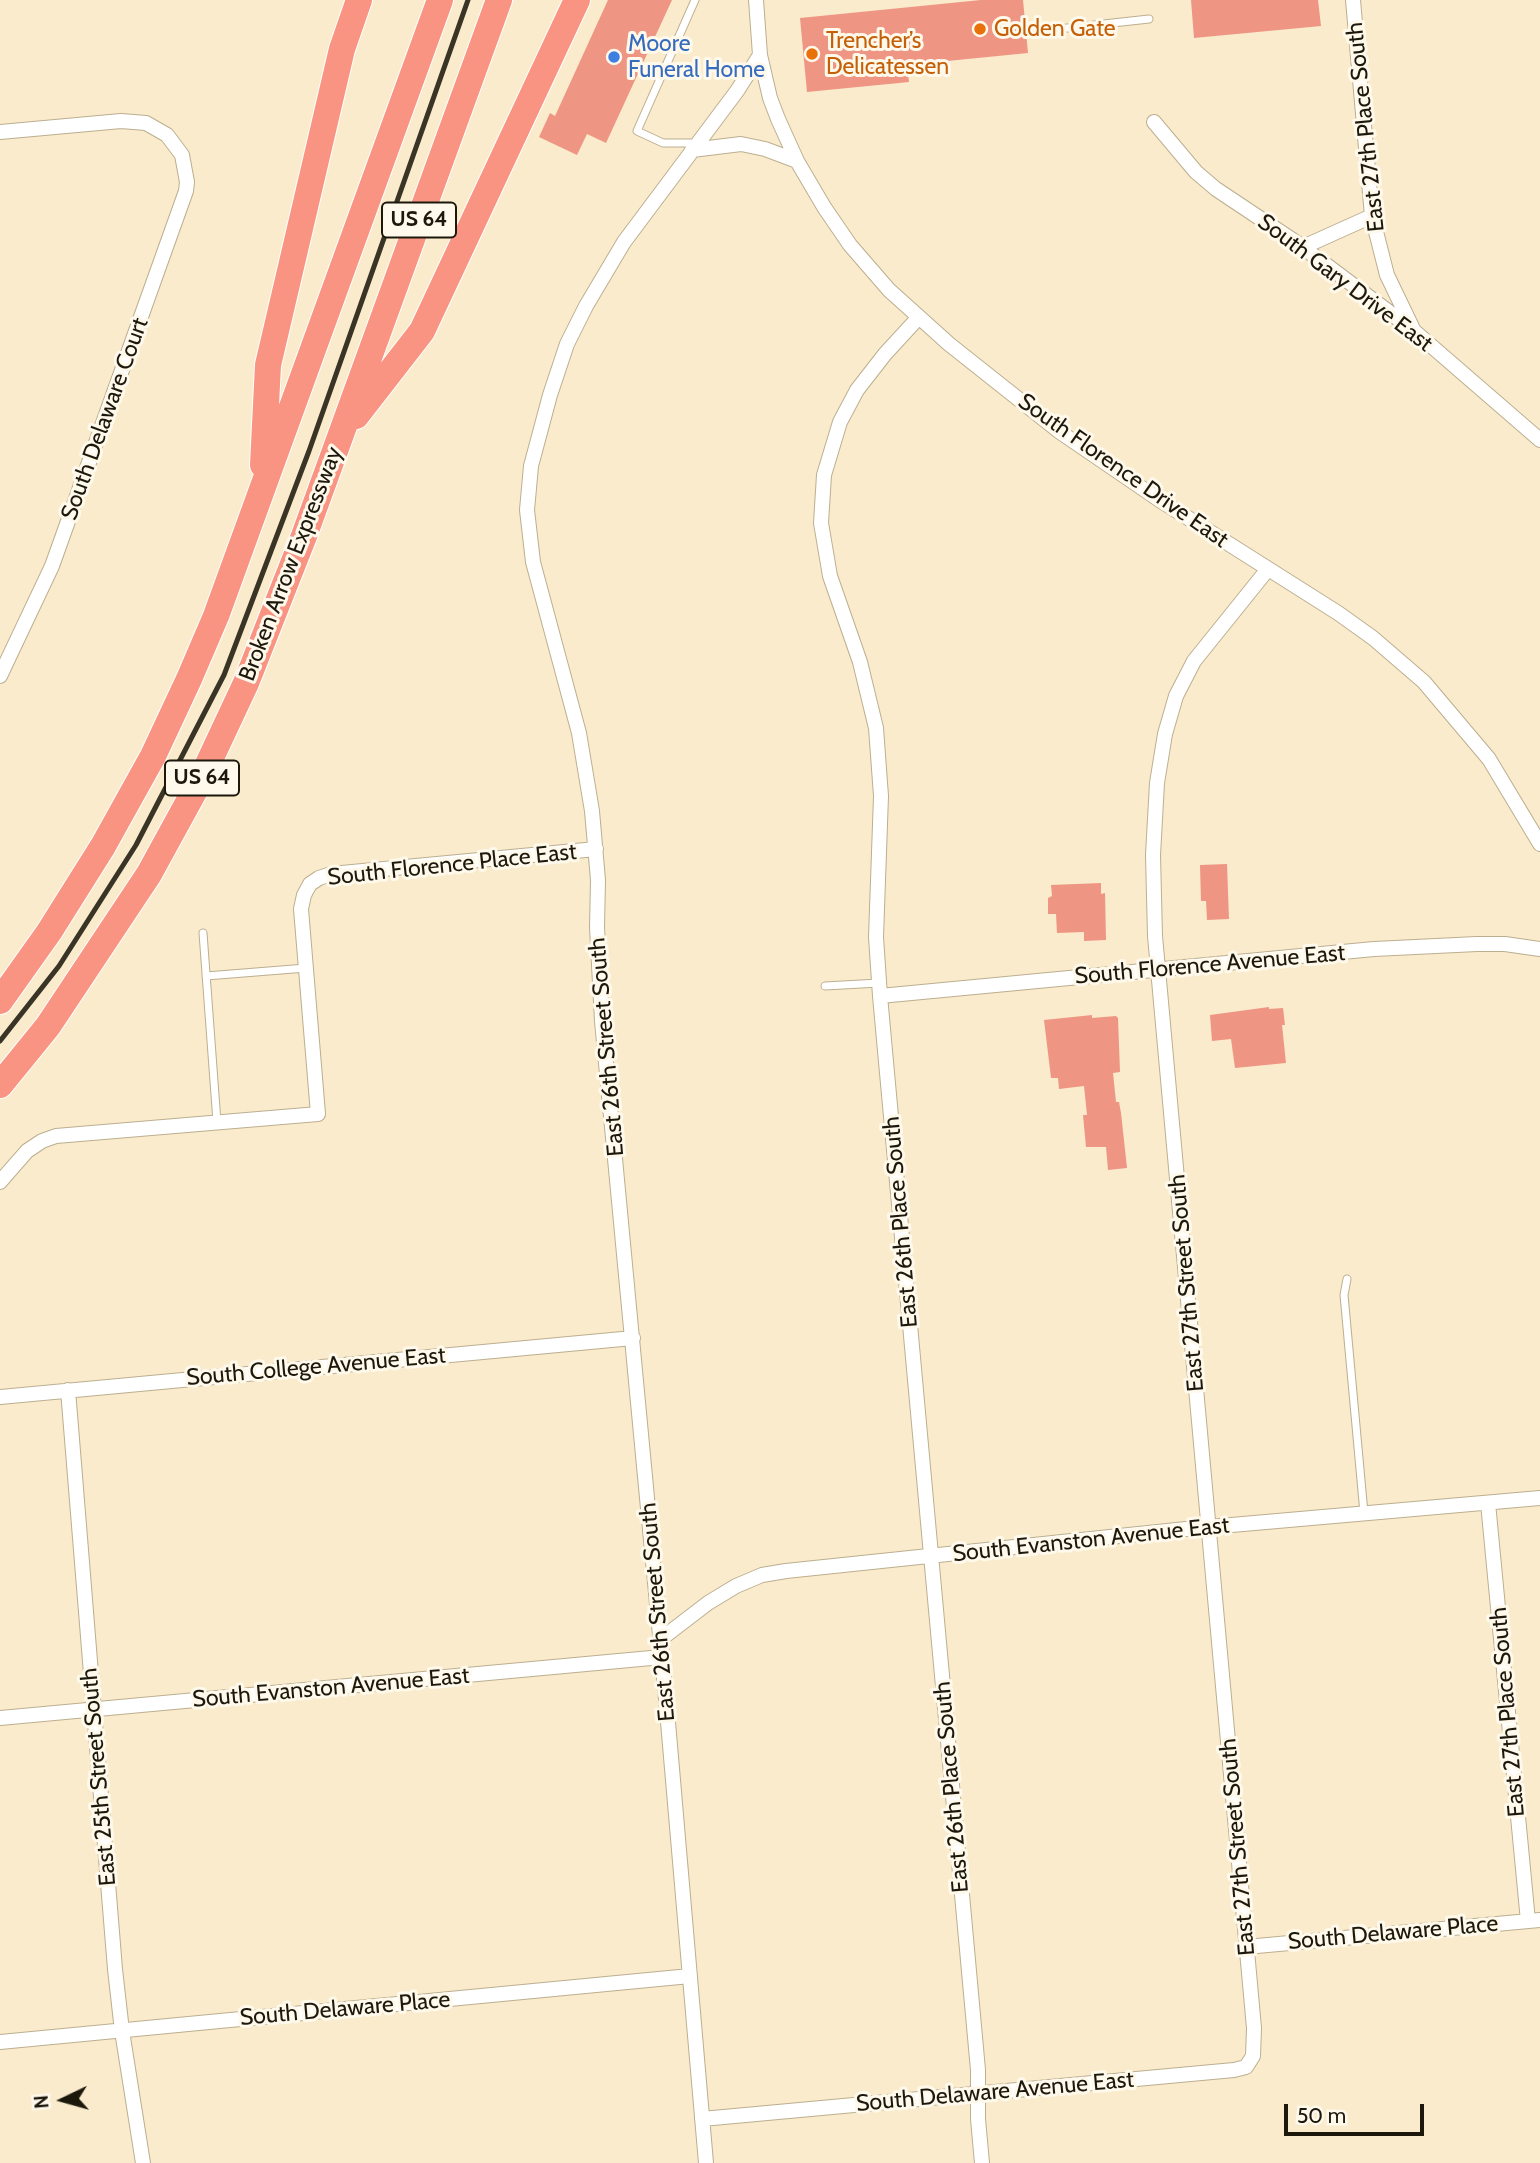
<!DOCTYPE html>
<html>
<head>
<meta charset="utf-8">
<style>
  body { margin:0 }
  #map { position:relative; width:1540px; height:2163px; overflow:hidden; background:#f9ebcb; font-family:Cabin,sans-serif }
  canvas { display:block }
  .north { position:absolute; left:28px; top:2065px; width:70px; height:70px; -webkit-text-stroke:5px #fff9ec; paint-order:stroke; rotate:265deg; font-size:19px; font-weight:700; line-height:28px; text-align:center; color:#1c180c }
  .north::after { content:''; display:block; margin:auto; width:24px; height:32px; background:#1c180c; clip-path:polygon(50% 0,100% 100%,50% 72%,0 100%) }
  .scale { position:absolute; left:1284px; top:2104px; width:140px; height:32px; box-sizing:border-box; border:4px solid #1c180c; border-top:0; padding-left:9px; font-size:21px; line-height:24px; white-space:nowrap; color:#1c180c; -webkit-text-stroke:5px #fff9ec; paint-order:stroke }
</style>
</head>
<body>
<div id="map">
<canvas width="1540" height="2163"></canvas>
<div class="north">N</div>
<div class="scale">50 m</div>
</div>
<script>
const ctx = document.querySelector('canvas').getContext('2d');
ctx.lineJoin = 'round';
function paint(path, color) {
  ctx.fillStyle = color;
  ctx.fill(path, 'evenodd');
}
function toPath(rows) {
  const path = new Path2D();
  for (const r of rows) {
    path.moveTo(r[0], r[1]);
    for (let i = 2; i < r.length; i += 2) path.lineTo(r[i], r[i + 1]);
  }
  return path;
}
function stroke(path, color, width, dash) {
  ctx.strokeStyle = color;
  ctx.lineWidth = width;
  ctx.lineCap = dash ? 'butt' : 'round';
  ctx.setLineDash(dash || []);
  ctx.stroke(path);
}
function label(font, color, halo, rows, align = 'center') {
  ctx.font = font + ' Cabin,sans-serif';
  ctx.lineWidth = 6;
  ctx.setLineDash([]);
  ctx.textBaseline = 'middle';
  ctx.strokeStyle = halo;
  ctx.fillStyle = color;
  for (const [text, x, y, turn = 0] of rows) {
    ctx.save();
    ctx.translate(x, y);
    ctx.rotate((+turn || 0) * Math.PI / 180);
    ctx.textAlign = isNaN(turn) ? turn : align;
    if (halo) ctx.strokeText(text, 0, 0);
    ctx.fillText(text, 0, 0);
    ctx.restore();
  }
}
const building = toPath([
  [608,0,672,0,606,143,587,134,577,155,539,137,550,113,555,116],
  [981,0,1023,0,1028,53,907,65,909,82,807,92,800,18],
  [1191,0,1318,0,1321,26,1194,38],
  [1227,864,1229,919,1207,920,1206,901,1201,901,1200,865],
  [1101,883,1101,894,1105,893,1106,940,1084,941,1084,932,1057,933,1056,914,1048,914,1048,898,1052,896,1051,885],
  [1269,1007,1269,1009,1283,1008,1285,1025,1282,1025,1286,1063,1235,1068,1231,1039,1212,1041,1210,1015],
  [1092,1015,1092,1018,1116,1016,1118,1018,1120,1072,1113,1073,1116,1102,1119,1102,1121,1113,1127,1168,1108,1170,1106,1147,1086,1147,1083,1115,1087,1115,1084,1086,1059,1089,1058,1078,1051,1078,1044,1020]
]);
const service = toPath([
  [695,0,637,131,663,143,697,143],
  [1040,31,1149,19],
  [203,933,217,1122],
  [206,976,306,968],
  [825,986,879,983],
  [1347,1279,1344,1295,1364,1513]
]);
const minor = toPath([
  [756,0,760,55,770,98,778,119,797,161,824,207,850,245,889,290,949,344,1060,432,1158,499,1338,613,1373,638,1424,682,1489,759,1540,844],
  [1353,0,1372,216,1387,275,1413,329],
  [1154,122,1196,172,1216,189,1297,243,1413,330,1540,440],
  [0,132,121,121,146,123,167,135,182,155,187,182,186,191,52,566,0,676],
  [692,150,741,144,765,149,797,161],
  [1303,247,1372,216],
  [919,317,885,354,857,390,840,422,824,475,821,523,830,576,860,662,876,728,881,796,876,937,880,996,978,2070,978,2119,982,2163],
  [880,996,1374,949,1477,944,1505,944,1540,949],
  [0,1182,27,1151,42,1141,56,1136,318,1114,301,909,304,895,310,884,319,878,331,874,596,849],
  [68,1390,115,1969,122,2031,143,2163],
  [0,1397,633,1338],
  [1488,1503,1528,1921],
  [661,1639,708,1603,736,1586,762,1575,786,1571,1186,1529,1540,1498],
  [0,1718,662,1657],
  [1246,1947,1540,1920],
  [0,2042,690,1976],
  [702,2119,1234,2070,1246,2067,1253,2056,1254,2028,1155,936,1153,855,1157,783,1165,734,1176,696,1194,661,1268,569],
  [706,2163,666,1699,602,1021,597,927,598,880,592,811,579,733,533,562,527,510,531,466,550,395,567,344,586,306,624,242,737,91,760,55]
]);
const motorway = toPath([
  [356,416,422,331,577,0],
  [263,465,268,365,342,49,359,0],
  [0,1001,49,932,103,846,153,756,189,679,216,616,440,0],
  [0,1085,48,1026,149,874,201,779,246,683,304,536,499,0]
]);
const rail = toPath([
  [0,1041,59,966,136,845,224,675,309,451,468,0]
]);
const markers = [
  [980,29,7,"#e8710a"],
  [812,54,7,"#e8710a"],
  [614,57,7,"#3f7fe0"]
];
const shields = [
  [419,220,74],
  [202,778,74]
];
const shieldNames = [
  ["US 64",419,220],
  ["US 64",202,778]
];
const foodNames = [
  ["Golden Gate",994,29],
  ["Trencher’s",826,41],
  ["Delicatessen",826,67]
];
const shopNames = [
  ["Moore",628,44],
  ["Funeral Home",628,70]
];
const streetNames = [
  ["East 27th Place South",1366,127,-96],
  ["South Gary Drive East",1345,283,37],
  ["South Delaware Court",105,419,-70],
  ["South Florence Drive East",1123,471,35],
  ["Broken Arrow Expressway",291,564,-69],
  ["South Florence Place East",452,865,-6],
  ["South Florence Avenue East",1210,965,-5],
  ["East 26th Street South",607,1047,-95],
  ["East 26th Place South",901,1222,-95],
  ["East 27th Street South",1187,1283,-95],
  ["South College Avenue East",316,1367,-5],
  ["South Evanston Avenue East",1091,1540,-6],
  ["East 26th Street South",658,1612,-95],
  ["South Evanston Avenue East",331,1688,-5],
  ["East 27th Place South",1508,1712,-95],
  ["East 25th Street South",99,1777,-95],
  ["East 26th Place South",952,1787,-95],
  ["East 27th Street South",1238,1847,-95],
  ["South Delaware Place",1393,1933,-5],
  ["South Delaware Place",345,2009,-5],
  ["South Delaware Avenue East",995,2092,-5]
];
paint(building, '#ef9584');
stroke(service, '#bcaf90', 9);
stroke(minor, '#bcaf90', 16);
stroke(motorway, '#fff', 28);
stroke(service, '#fff', 7);
stroke(minor, '#fff', 14);
stroke(motorway, '#f99483', 26);
stroke(rail, '#393425', 5);
for (const [x, y, r, color] of markers) {
  const dot = new Path2D();
  dot.arc(x, y, r, 0, 2 * Math.PI);
  ctx.fillStyle = color;
  ctx.fill(dot);
  stroke(dot, '#fff9ec', 2.5);
}
for (const [x, y, w] of shields) {
  const box = new Path2D();
  box.roundRect(x - w / 2, y - 17.5, w, 35, 5);
  ctx.fillStyle = '#fff9ec';
  ctx.fill(box);
  stroke(box, '#1c180c', 2);
}
label('bold 21px', '#1c180c', null, shieldNames);
label('23px', '#c56008', '#fff9ec', foodNames, 'left');
label('23px', '#366cbe', '#fff9ec', shopNames, 'left');
label('23px', '#1c180c', '#fff9ec', streetNames);
</script>
</body>
</html>
